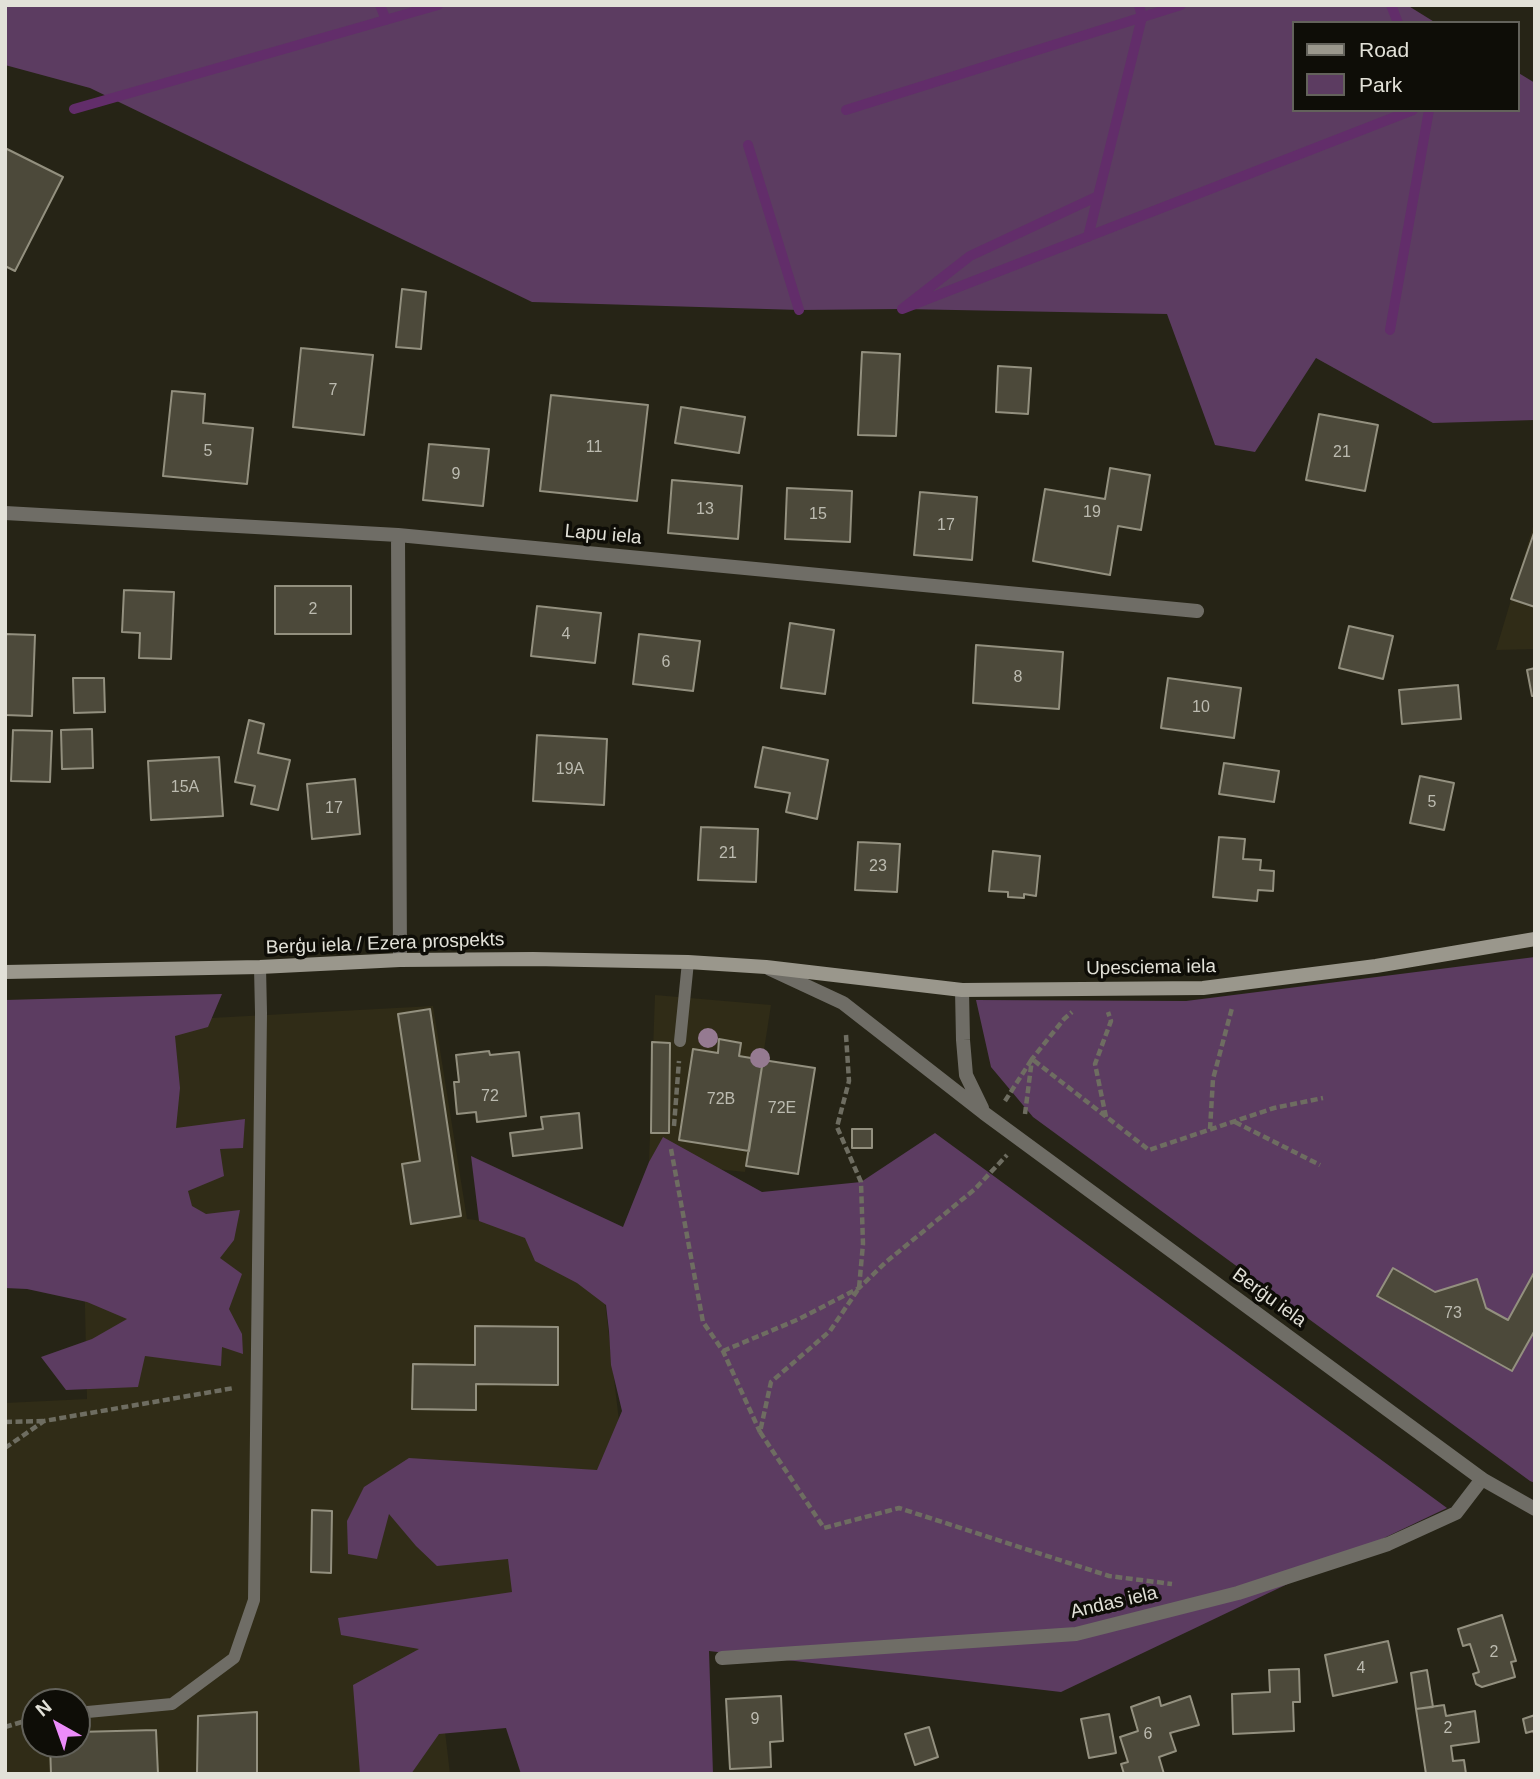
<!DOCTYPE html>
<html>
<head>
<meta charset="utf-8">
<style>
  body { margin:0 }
  #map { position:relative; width:1540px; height:1779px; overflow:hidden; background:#262416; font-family:Arial,sans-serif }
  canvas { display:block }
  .frame { position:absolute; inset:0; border:7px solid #e2e1d8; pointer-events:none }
  .legend { position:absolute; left:1292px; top:21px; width:228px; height:91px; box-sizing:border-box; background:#0e0d07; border:2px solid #63625b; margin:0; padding:9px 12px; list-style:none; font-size:21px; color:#e2e1d8 }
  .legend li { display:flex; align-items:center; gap:14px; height:35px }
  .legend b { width:35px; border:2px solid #63625b }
  .north { position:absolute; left:21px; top:1688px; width:70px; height:70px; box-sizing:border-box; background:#0e0d07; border:2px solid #63625b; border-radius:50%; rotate:320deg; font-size:19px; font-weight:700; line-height:28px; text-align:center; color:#e2e1d8 }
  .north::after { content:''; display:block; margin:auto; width:24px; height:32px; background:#ec8cfa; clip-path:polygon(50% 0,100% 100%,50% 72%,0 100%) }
</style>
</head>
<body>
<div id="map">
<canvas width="1540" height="1779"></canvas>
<div class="frame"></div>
<ul class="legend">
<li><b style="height:9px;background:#9a978c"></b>Road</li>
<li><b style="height:19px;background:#5c3c61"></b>Park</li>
</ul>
<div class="north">N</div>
</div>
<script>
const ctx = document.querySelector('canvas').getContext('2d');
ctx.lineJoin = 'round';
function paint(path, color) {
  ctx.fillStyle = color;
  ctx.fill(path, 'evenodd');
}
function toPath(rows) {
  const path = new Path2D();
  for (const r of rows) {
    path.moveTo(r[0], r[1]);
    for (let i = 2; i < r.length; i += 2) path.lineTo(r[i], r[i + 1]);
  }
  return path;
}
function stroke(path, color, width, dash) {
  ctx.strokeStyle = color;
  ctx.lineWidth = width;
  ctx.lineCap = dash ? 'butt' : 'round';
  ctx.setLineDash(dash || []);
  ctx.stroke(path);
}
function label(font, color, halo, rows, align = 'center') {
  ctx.font = font + ' Arial,sans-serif';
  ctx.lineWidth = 7;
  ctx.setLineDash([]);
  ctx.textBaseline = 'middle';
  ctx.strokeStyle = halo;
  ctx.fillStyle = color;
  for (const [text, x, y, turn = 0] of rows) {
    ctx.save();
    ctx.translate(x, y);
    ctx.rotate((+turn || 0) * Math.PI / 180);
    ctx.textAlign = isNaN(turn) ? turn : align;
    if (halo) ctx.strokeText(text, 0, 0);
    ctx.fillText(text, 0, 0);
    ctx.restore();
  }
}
const built = toPath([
  [1535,520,1535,649,1496,650],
  [655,995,771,1005,745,1172,649,1162],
  [433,1006,467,1219,597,1234,645,1642,437,1663,450,1774,5,1774,5,1403,87,1399,80,1078,82,1025],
  [35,1702,77,1702,77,1744,35,1744]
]);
const green = toPath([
  [5,5,1407,5,1436,23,1293,23,1293,110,1517,110,1517,72,1535,83,1535,420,1433,423,1316,358,1255,452,1215,445,1167,314,902,309,799,310,532,302,90,88,5,65],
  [1535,957,1535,1483,1530,1481,1033,1117,991,1067,976,1000,1186,1001],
  [222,994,208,1027,175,1036,180,1088,176,1128,245,1119,243,1148,220,1149,224,1176,188,1191,192,1206,206,1214,240,1210,234,1240,220,1258,242,1274,229,1309,242,1334,243,1354,222,1347,221,1366,145,1356,138,1387,66,1390,41,1357,92,1339,127,1319,87,1302,27,1289,5,1288,5,1000],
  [935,1133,1447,1508,1061,1692,709,1651,713,1774,521,1774,506,1728,439,1734,411,1774,360,1774,353,1685,419,1649,341,1635,338,1618,512,1592,508,1559,437,1566,416,1546,389,1514,377,1559,348,1554,347,1521,364,1487,409,1458,597,1470,622,1411,611,1365,609,1331,606,1305,577,1283,535,1261,525,1238,479,1221,471,1156,623,1227,649,1162,663,1137,762,1192,861,1182]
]);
const stream = toPath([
  [380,5,386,20],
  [1391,5,1398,23],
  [74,109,438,5],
  [846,110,1181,5],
  [748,145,799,310],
  [1098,196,970,256,902,309,1413,110],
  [1088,237,1142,17,1139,5],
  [1390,330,1429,110]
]);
const building = toPath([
  [5,148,63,177,15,271,5,266,5,148],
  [402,289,426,292,421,349,396,347,402,289],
  [301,348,373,355,364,435,293,427,301,348],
  [862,352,900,354,896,436,858,435,862,352],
  [998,366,1031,368,1028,414,996,412,998,366],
  [172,391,205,394,203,423,253,428,247,484,163,476,172,391],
  [551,395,648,405,637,501,540,491,551,395],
  [681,407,745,417,739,453,675,443,681,407],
  [1319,414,1378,425,1365,491,1306,480,1319,414],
  [429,444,489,449,483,506,423,500,429,444],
  [1110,468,1150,475,1141,530,1118,526,1110,575,1033,561,1045,489,1105,499,1110,468],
  [672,480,742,486,738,539,668,533,672,480],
  [787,488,852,491,850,542,785,539,787,488],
  [920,492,977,497,972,560,914,555,920,492],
  [1535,530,1535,607,1511,599,1535,530],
  [275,586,351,586,351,634,275,634,275,586],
  [124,590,174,592,171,659,139,658,140,633,122,632,124,590],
  [537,606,601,613,595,663,531,656,537,606],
  [790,623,834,630,825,694,781,688,790,623],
  [1349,626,1393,636,1383,679,1339,668,1349,626],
  [5,634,35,635,32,716,5,715,5,634],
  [639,634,700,641,693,691,633,684,639,634],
  [976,645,1063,652,1059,709,973,703,976,645],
  [1535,668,1535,696,1532,696,1527,670,1535,668],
  [73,678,104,678,105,712,74,713,73,678],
  [1168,678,1241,688,1234,738,1161,728,1168,678],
  [1458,685,1461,719,1402,724,1399,690,1458,685],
  [249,720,264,724,258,753,290,760,278,810,251,804,255,786,235,782,249,720],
  [92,729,93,768,62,769,61,730,92,729],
  [13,730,52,731,50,782,11,781,13,730],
  [537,735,607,739,604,805,533,801,537,735],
  [763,747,828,760,817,819,786,812,790,793,755,787,763,747],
  [219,757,223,816,151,820,148,761,219,757],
  [1224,763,1279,771,1274,802,1219,794,1224,763],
  [1420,776,1454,783,1444,830,1410,823,1420,776],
  [355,779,360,834,312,839,307,784,355,779],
  [701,827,758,829,756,882,698,880,701,827],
  [1219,837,1245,839,1243,859,1261,860,1260,870,1274,871,1273,891,1258,890,1257,901,1213,897,1219,837],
  [858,842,900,844,897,892,855,890,858,842],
  [993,851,1040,856,1036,896,1024,894,1024,898,1008,897,1008,892,989,891,993,851],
  [430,1009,461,1216,411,1224,402,1164,420,1161,398,1014,430,1009],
  [719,1039,741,1043,739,1056,763,1060,749,1151,679,1140,693,1049,718,1053,719,1039],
  [652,1042,670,1043,669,1133,651,1133,652,1042],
  [489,1051,490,1055,519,1052,526,1116,477,1122,476,1112,457,1114,454,1082,459,1082,456,1055,489,1051],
  [763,1060,815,1068,798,1174,746,1166,763,1060],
  [579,1113,582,1148,513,1156,510,1133,543,1129,541,1117,579,1113],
  [852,1129,872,1129,872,1148,852,1148,852,1129],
  [1393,1268,1435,1292,1477,1279,1486,1308,1508,1320,1535,1271,1535,1330,1512,1371,1377,1296,1393,1268],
  [475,1326,558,1327,558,1385,476,1384,476,1410,412,1409,413,1364,475,1365,475,1326],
  [312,1510,332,1511,331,1573,311,1572,312,1510],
  [1502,1615,1516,1661,1511,1662,1515,1677,1482,1687,1476,1684,1473,1674,1479,1672,1470,1644,1463,1646,1458,1629,1502,1615],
  [1388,1641,1397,1682,1333,1696,1325,1655,1388,1641],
  [1299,1669,1300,1702,1293,1702,1294,1731,1233,1734,1232,1694,1270,1692,1269,1670,1299,1669],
  [1427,1670,1433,1707,1416,1709,1411,1673,1427,1670],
  [781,1696,783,1741,770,1742,771,1767,730,1769,726,1699,781,1696],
  [1190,1696,1199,1725,1170,1733,1176,1751,1159,1757,1164,1774,1124,1774,1121,1764,1128,1762,1120,1737,1138,1731,1131,1707,1159,1697,1161,1706,1190,1696],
  [1444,1705,1446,1716,1475,1711,1479,1742,1451,1746,1453,1761,1464,1760,1466,1774,1426,1774,1416,1709,1444,1705],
  [257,1712,257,1774,197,1774,198,1716,257,1712],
  [1109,1714,1116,1753,1089,1758,1081,1719,1109,1714],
  [1535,1715,1535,1736,1533,1731,1526,1733,1523,1719,1535,1715],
  [929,1727,938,1757,915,1765,905,1734,929,1727],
  [156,1730,158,1774,51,1774,50,1744,77,1744,77,1732,156,1730]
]);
const path = toPath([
  [846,1035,849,1081,837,1127,861,1182,863,1244,859,1288,830,1331,771,1382,760,1432,824,1528,899,1508,1109,1576,1172,1584],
  [1005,1101,1032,1059,1149,1150,1274,1108,1323,1098],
  [1025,1114,1032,1059,1064,1019,1072,1012],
  [1106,1117,1095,1064,1111,1021,1108,1012],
  [1235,1122,1320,1165],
  [674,1126,679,1061],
  [1210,1129,1213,1079,1232,1008],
  [671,1149,703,1322,723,1351,760,1432],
  [723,1351,799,1319,859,1288,886,1262,975,1189,1007,1155],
  [5,1422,43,1421],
  [5,1448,44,1421,234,1388],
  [5,1727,35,1718]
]);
const service = toPath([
  [680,1041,688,962],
  [77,1713,172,1704,234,1658,254,1600,261,1013,260,967]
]);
const minor = toPath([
  [5,513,398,535,1197,611],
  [398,535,400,960],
  [722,1658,1076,1634,1238,1593,1388,1544,1456,1513,1482,1479]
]);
const tertiary = toPath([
  [770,969,843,1003,984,1113,1482,1479,1535,1509],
  [962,990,963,1040,966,1075,982,1108]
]);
const secondary = toPath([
  [5,972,260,967,400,960,533,959,688,962,766,967,962,990,1203,988,1376,966,1535,939]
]);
const trees = [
  [708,1038],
  [760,1058]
];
const numberNames = [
  ["7",333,391],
  ["11",594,448],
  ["5",208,452],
  ["21",1342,453],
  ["9",456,475],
  ["13",705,510],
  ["19",1092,513],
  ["15",818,515],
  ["17",946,526],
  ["2",313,610],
  ["4",566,635],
  ["6",666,663],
  ["8",1018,678],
  ["10",1201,708],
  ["19A",570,770],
  ["15A",185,788],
  ["5",1432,803],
  ["17",334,809],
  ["21",728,854],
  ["23",878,867],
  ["72",490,1097],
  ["72B",721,1100],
  ["72E",782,1109],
  ["73",1453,1314],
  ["2",1494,1653],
  ["4",1361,1669],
  ["9",755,1720],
  ["2",1448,1729],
  ["6",1148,1735]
];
const streetNames = [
  ["Lapu iela",603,535,5],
  ["Berģu iela / Ezera prospekts",385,944,-2],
  ["Upesciema iela",1151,968,-1],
  ["Berģu iela",1269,1298,36],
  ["Andas iela",1114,1603,-13]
];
paint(built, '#302c17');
paint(green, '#5c3c61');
stroke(stream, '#622d6a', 10);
paint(building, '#4c493a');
stroke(building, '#93907f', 2);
stroke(path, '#6e6d61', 4.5, [7, 3.5]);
stroke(service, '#6f6d66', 12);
stroke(minor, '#6f6d66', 14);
stroke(tertiary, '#6f6d66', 14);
stroke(secondary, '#9a978c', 14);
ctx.fillStyle = '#957a91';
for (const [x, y] of trees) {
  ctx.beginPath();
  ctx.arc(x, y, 10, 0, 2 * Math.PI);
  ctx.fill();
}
label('16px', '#bcbbb0', null, numberNames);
label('19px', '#e2e1d8', '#0e0d07', streetNames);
</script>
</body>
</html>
